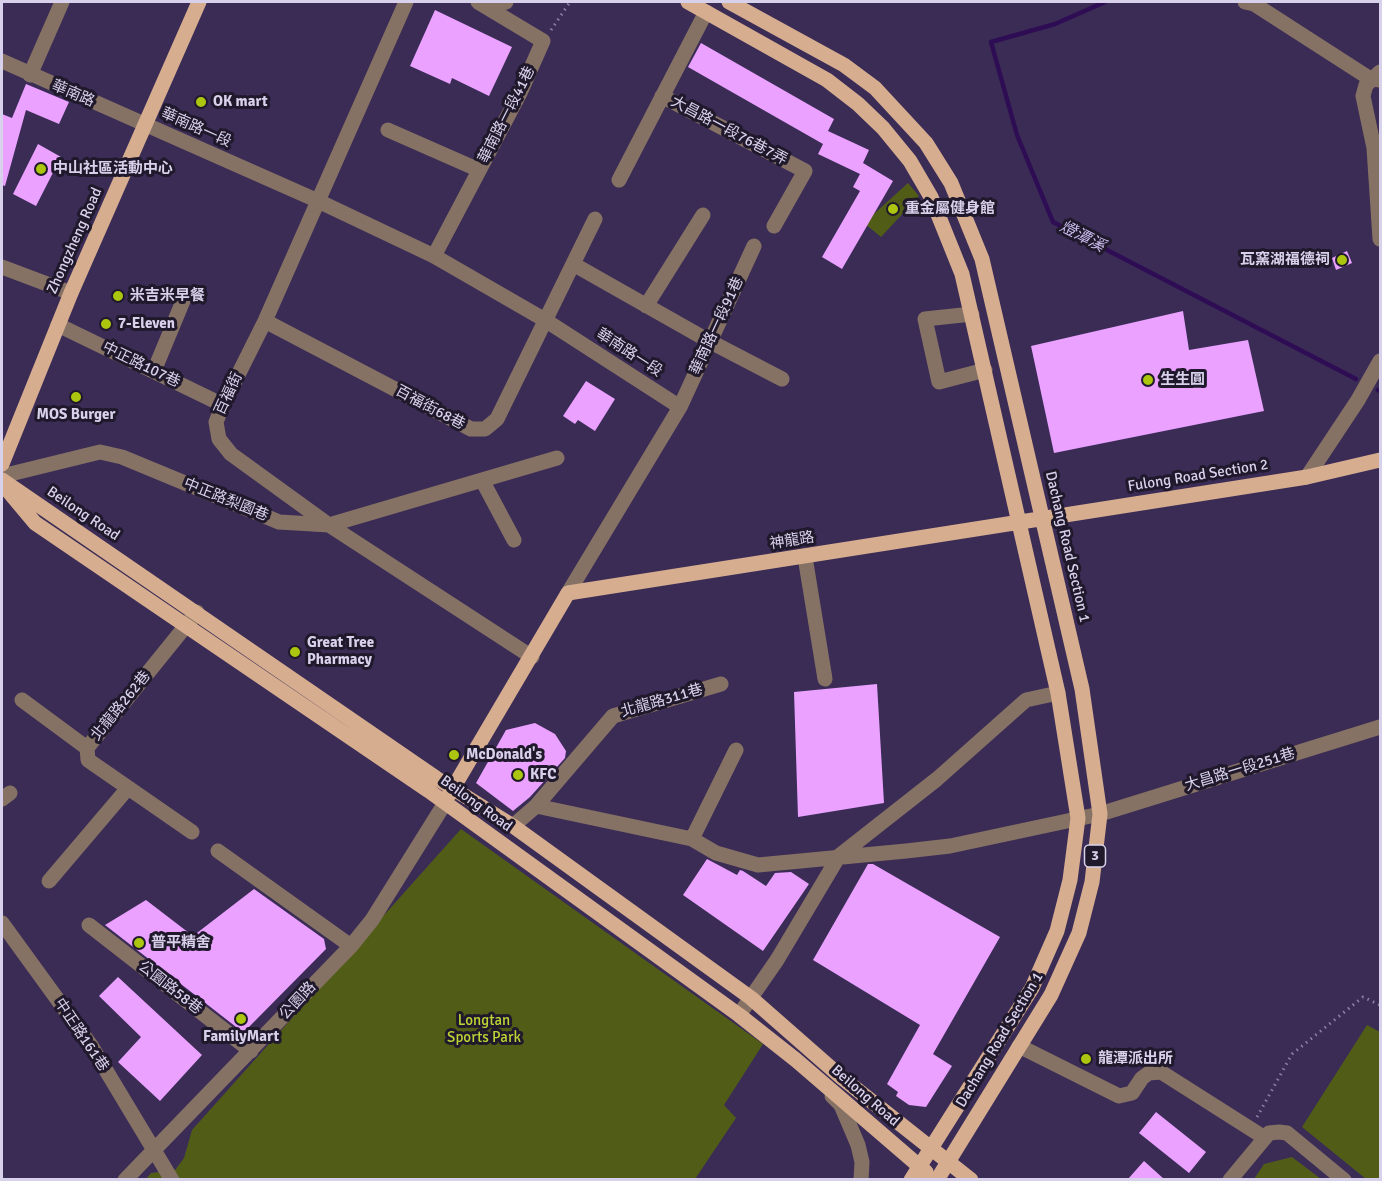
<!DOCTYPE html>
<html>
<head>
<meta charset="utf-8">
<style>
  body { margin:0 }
  #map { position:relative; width:1382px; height:1181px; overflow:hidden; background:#3b2c56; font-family:Signika,sans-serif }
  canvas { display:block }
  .frame { position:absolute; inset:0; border:3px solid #d8d1eb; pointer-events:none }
</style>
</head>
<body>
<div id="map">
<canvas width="1382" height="1181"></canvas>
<div class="frame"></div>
</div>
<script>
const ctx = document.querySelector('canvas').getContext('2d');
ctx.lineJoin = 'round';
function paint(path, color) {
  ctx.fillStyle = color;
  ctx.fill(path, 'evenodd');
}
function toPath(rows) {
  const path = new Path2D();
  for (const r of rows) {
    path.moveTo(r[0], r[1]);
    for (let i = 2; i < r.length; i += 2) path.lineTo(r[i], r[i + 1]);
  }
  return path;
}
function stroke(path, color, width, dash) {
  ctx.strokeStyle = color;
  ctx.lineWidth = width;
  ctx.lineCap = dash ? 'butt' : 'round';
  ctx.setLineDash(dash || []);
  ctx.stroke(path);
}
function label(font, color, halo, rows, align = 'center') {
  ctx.font = font + ' Signika,"Noto Sans TC",sans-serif';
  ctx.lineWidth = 6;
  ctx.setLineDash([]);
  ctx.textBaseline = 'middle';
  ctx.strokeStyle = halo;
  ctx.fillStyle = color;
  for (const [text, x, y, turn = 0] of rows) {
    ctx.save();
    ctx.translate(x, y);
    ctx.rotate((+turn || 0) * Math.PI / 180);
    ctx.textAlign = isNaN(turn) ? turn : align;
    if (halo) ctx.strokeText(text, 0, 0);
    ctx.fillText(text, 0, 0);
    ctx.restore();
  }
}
const green = toPath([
  [908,183,919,196,881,237,864,223],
  [461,829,763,1044,724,1105,736,1118,695,1179,145,1180,151,1173,175,1170,184,1158,192,1130],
  [1367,1025,1380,1032,1380,1179,1366,1179,1302,1127],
  [1292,1157,1321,1179,1254,1179,1264,1164]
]);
const stream = toPath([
  [1105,2,1055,24,991,42,1017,135,1053,222,1356,379],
  [1378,390,1380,391]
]);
const building = toPath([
  [435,10,512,47,489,96,452,78,450,84,410,66],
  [701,43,834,119,828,131,869,150,863,163,893,181,842,269,822,257,860,191,853,187,860,174,818,154,823,144,688,67],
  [26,84,69,102,59,124,26,110,5,186,2,185,2,114,12,118],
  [38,144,61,157,36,206,13,194],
  [1347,251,1352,263,1336,270,1332,258],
  [1183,311,1189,350,1248,340,1264,411,1054,453,1031,346],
  [586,381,615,399,595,431,578,420,575,424,563,416],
  [877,684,884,803,798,817,794,692],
  [535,723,555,734,566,751,565,758,530,797,513,811,476,783,506,730],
  [707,859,737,875,740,870,743,871,766,886,775,873,791,872,809,884,763,951,683,895],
  [868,864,873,864,1000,937,933,1054,952,1066,926,1107,909,1105,896,1096,898,1092,887,1084,920,1025,813,960],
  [254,889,324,939,326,949,245,1031,240,1030,105,925,146,900,193,936],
  [118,977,202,1055,160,1101,118,1062,141,1037,99,996],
  [1156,1112,1206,1152,1189,1173,1139,1133],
  [1144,1161,1164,1179,1128,1179]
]);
const path = toPath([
  [551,30,570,2],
  [1257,1117,1292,1054,1363,997,1380,1005]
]);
const minor = toPath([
  [406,2,265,321,223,405,216,422,219,439,231,454,329,525,532,657],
  [1245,2,1254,4,1369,78,1380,80],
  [488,7,506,2],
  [2,61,316,200,434,256,545,320,680,407],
  [1380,72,1366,85,1363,96,1374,148,1380,239],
  [30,75,62,2],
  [662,96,805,171,774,226],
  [388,130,479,170],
  [619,180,706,12],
  [434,256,520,93,543,41,478,2],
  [573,264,709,341,782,379],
  [2,267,71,293],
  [646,306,703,215],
  [972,314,925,319,939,382,985,370],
  [265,321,471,429,485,429,497,419,595,219],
  [58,325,223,405],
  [154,371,183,301],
  [2,476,100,452,122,457,279,522,329,525,557,458],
  [1307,477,1358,400,1380,361],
  [482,480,514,540],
  [805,557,825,679],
  [568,593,680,407,754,246],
  [22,700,87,748],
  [2,799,10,793],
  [536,806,692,839,716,853,758,865,906,851,950,846,1100,814,1380,727],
  [513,826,536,806,613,716,721,684],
  [192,832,88,760,87,748,197,612],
  [692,839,736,750],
  [218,851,351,946],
  [49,881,128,788],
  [2,923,92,1047,172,1180],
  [89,925,251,1051],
  [739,1015,777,960,839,856,937,779,1026,700,1058,693],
  [1019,1046,1119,1096,1132,1093,1142,1078,1149,1073,1161,1072,1265,1138],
  [832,1096,841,1105,858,1145,862,1162,861,1180],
  [125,1180,351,946,372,920,445,803],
  [1230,1180,1269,1133,1279,1132,1287,1133,1344,1180]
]);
const major = toPath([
  [688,2,827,80,858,104,883,128,910,161,931,197,962,274,1058,693,1078,818,1070,880,1057,931,1032,988,911,1180],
  [729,2,844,65,875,88,926,143,951,183,982,259,1082,689,1100,814,1092,882,1079,933,1051,995,937,1180],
  [2,464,71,293,199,2],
  [2,480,436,778,513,826,751,998,841,1077,971,1180],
  [9,492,35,523,429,791,739,1015,796,1060,926,1172],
  [449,795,568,593,1307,477,1380,460]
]);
const markers = [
  [201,102,6,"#acc610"],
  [41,169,6,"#acc610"],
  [893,209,6,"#acc610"],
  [1342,260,6,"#acc610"],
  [118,296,6,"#acc610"],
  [106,324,6,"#acc610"],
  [1148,380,6,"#acc610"],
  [76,397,6,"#acc610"],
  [295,652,6,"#acc610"],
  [454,755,6,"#acc610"],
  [518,775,6,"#acc610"],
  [139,943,6,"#acc610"],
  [241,1019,6,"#acc610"],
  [1086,1059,6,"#acc610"]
];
const shields = [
  [1095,856,21]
];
const shieldNames = [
  ["3",1095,856]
];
const streetNames = [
  ["華南路",73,94,23],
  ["華南路一段41巷",507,115,-63],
  ["華南路一段",196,128,24],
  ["大昌路一段76巷7弄",729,131,28],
  ["Zhongzheng Road",75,241,-66],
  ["華南路一段91巷",717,326,-65],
  ["華南路一段",629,353,33],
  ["中正路107巷",141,365,26],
  ["百福街",229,394,-65],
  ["百福街68巷",430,408,28],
  ["Fulong Road Section 2",1198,476,-9],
  ["中正路梨園巷",226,500,22],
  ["Beilong Road",83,514,34],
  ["神龍路",792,541,-9],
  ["Dachang Road Section 1",1067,547,77],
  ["北龍路311巷",662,701,-16],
  ["北龍路262巷",121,706,-51],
  ["大昌路一段251巷",1240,770,-17],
  ["Beilong Road",476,804,36],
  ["公園路58巷",170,988,38],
  ["公園路",298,1001,-47],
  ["中正路161巷",81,1035,56],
  ["Dachang Road Section 1",1000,1040,-59],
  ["Beilong Road",865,1096,41]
];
const poiNames = [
  ["OK mart",213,102],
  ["中山社區活動中心",53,169],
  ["重金屬健身館",905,209],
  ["瓦窯湖福德祠",1330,260,"right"],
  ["米吉米早餐",130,296],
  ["7-Eleven",118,324],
  ["生生圓",1160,380],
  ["MOS Burger",76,415,"center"],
  ["Great Tree",307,643],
  ["Pharmacy",307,660],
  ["McDonald's",466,755],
  ["KFC",530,775],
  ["普平精舍",151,943],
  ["FamilyMart",241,1037,"center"],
  ["龍潭派出所",1098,1059]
];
const parkNames = [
  ["Longtan",484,1021],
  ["Sports Park",484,1038]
];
const waterNames = [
  ["燈潭溪",1082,237,27]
];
paint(green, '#515d17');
stroke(stream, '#2e0d54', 4.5);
paint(building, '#eaa1ff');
stroke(path, '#8d82a4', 3, [1.5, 4.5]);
stroke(minor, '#867264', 15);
stroke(major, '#d6ad8f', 15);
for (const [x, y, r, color] of markers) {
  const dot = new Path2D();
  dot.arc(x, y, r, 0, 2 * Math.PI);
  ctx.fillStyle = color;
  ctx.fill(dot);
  stroke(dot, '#20192c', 2);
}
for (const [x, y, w] of shields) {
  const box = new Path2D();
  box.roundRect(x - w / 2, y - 11, w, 22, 4.5);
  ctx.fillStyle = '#20192c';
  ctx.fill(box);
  stroke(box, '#d8d1eb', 1.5);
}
label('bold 14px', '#d8d1eb', null, shieldNames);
label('15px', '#d8d1eb', '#20192c', streetNames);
label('bold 15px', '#d8d1eb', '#20192c', poiNames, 'left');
label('15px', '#bcd735', '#20192c', parkNames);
label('italic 16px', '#cabbed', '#20192c', waterNames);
</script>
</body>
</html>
